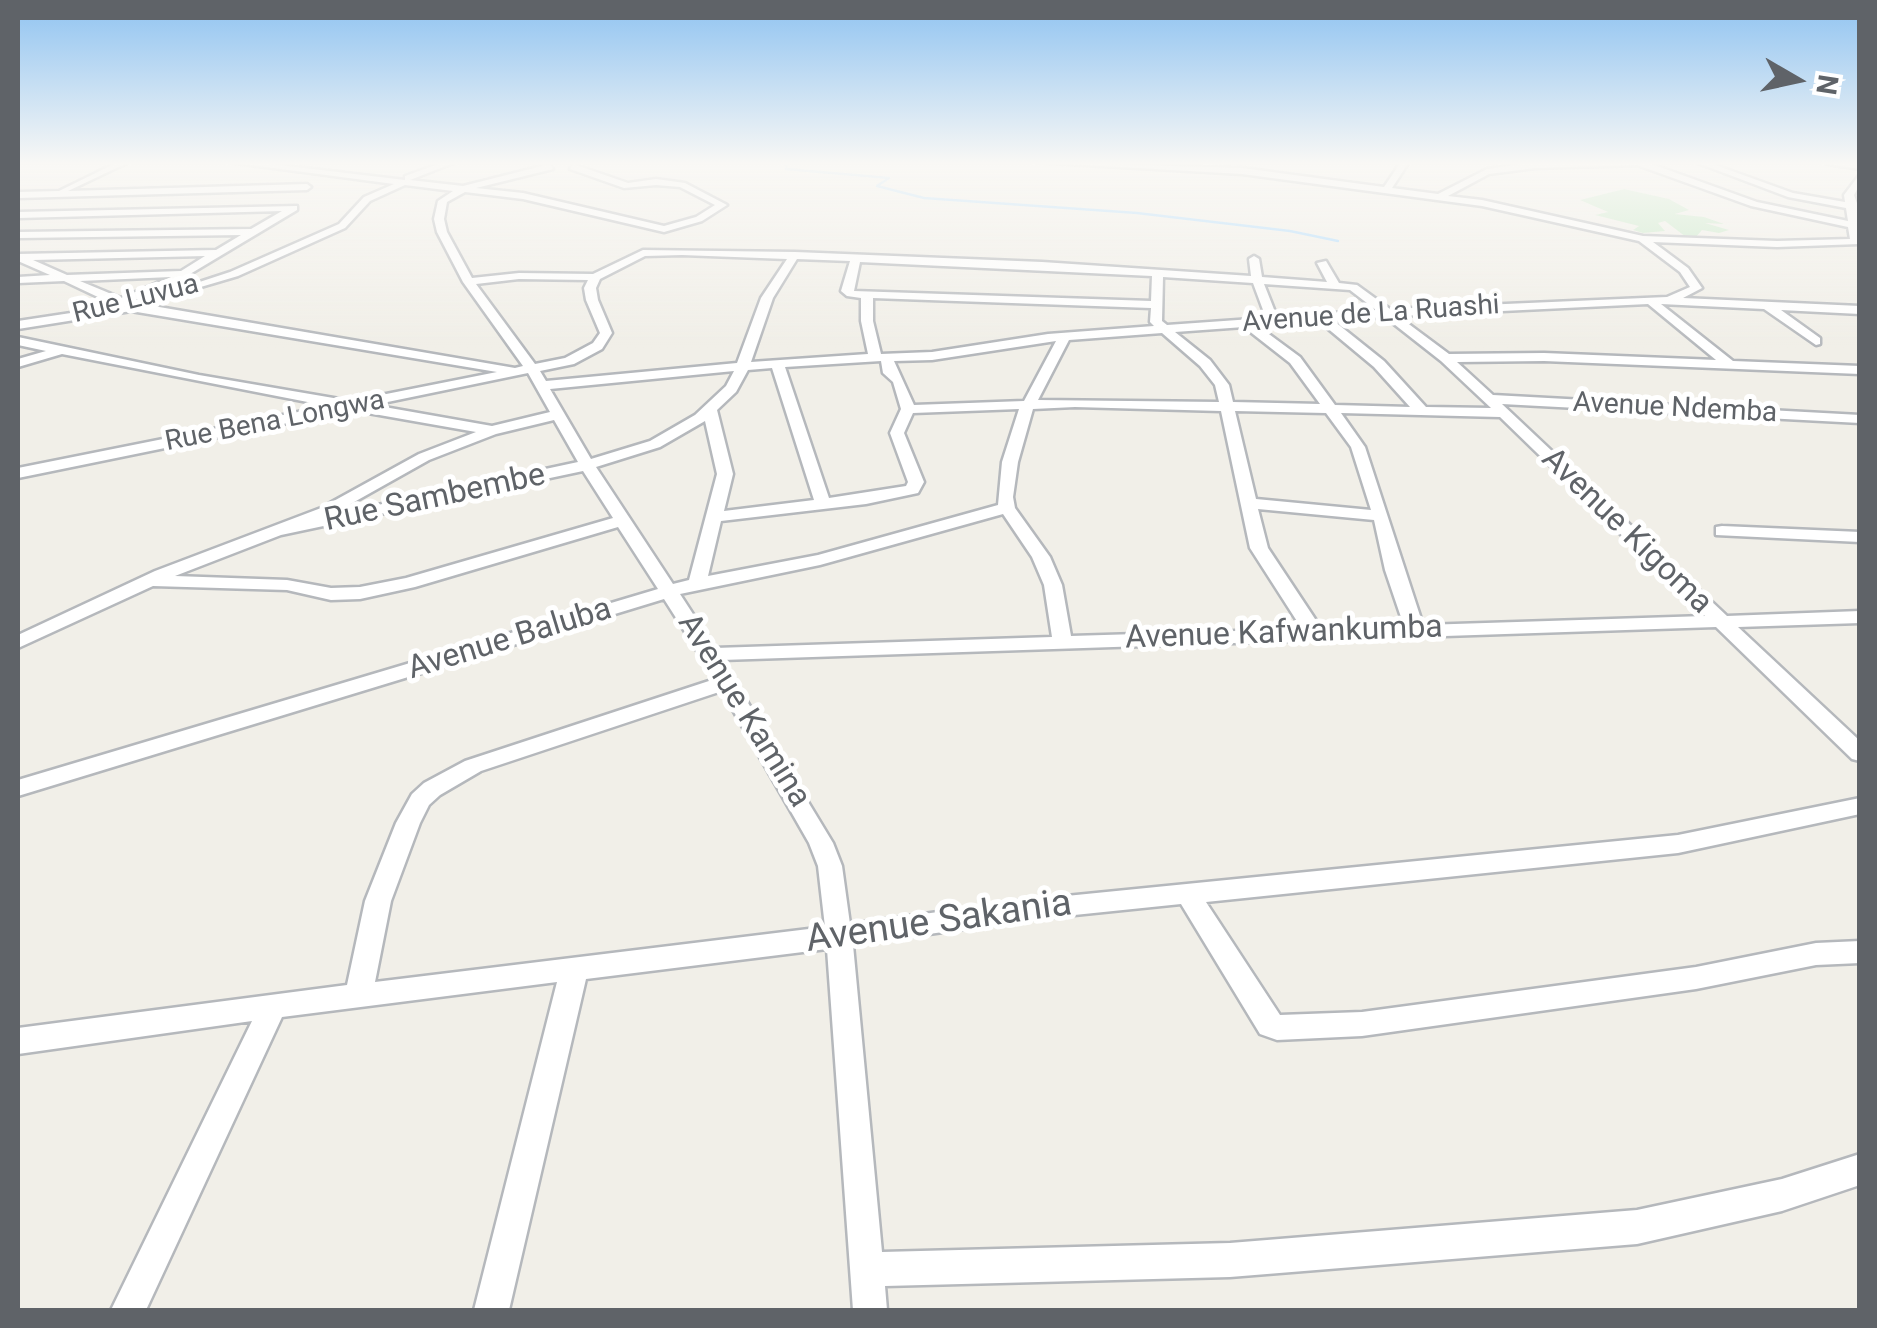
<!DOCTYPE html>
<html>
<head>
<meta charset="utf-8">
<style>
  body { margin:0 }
  #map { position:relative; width:1877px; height:1328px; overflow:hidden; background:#f1efe8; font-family:Roboto,sans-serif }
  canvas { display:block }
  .frame { position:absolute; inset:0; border:20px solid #5f6368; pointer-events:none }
  .north { position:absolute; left:1747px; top:30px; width:100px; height:100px; -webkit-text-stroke:8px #fff; paint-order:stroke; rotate:99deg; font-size:28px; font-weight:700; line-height:40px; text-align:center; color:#5f6368 }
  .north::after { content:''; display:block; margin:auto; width:35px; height:45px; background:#5f6368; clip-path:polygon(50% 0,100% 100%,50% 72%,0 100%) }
</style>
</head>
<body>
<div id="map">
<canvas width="1877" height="1328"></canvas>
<div class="frame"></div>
<div class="north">N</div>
</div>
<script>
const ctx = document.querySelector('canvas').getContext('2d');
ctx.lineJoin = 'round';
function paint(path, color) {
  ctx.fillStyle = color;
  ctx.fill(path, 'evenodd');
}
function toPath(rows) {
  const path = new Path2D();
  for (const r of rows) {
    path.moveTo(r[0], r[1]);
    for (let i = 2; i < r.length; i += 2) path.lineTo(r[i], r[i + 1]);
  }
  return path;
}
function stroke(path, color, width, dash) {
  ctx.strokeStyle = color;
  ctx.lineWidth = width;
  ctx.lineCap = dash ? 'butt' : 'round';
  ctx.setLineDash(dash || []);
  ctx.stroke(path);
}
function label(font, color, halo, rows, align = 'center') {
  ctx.font = font + ' Roboto,sans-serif';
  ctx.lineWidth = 10;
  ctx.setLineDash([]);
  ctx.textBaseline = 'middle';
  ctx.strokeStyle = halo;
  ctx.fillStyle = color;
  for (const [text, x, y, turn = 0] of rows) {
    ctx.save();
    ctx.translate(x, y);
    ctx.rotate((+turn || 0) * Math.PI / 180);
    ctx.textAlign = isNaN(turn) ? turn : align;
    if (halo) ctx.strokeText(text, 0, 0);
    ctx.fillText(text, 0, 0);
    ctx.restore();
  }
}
const green = toPath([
  [1624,189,1669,199,1689,210,1675,214,1704,217,1724,224,1705,223,1729,230,1719,233,1702,230,1696,237,1686,237,1665,221,1658,223,1665,231,1643,233,1633,230,1639,226,1595,215,1608,212,1580,200]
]);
const stream = toPath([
  [778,162,787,165,786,169,889,178,877,186,924,198,1137,213,1290,231,1338,241]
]);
const street = toPath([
  [118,162,129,162,68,191,307,184,311,187,307,190,18,198,18,192,59,191,118,162],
  [228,162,254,162,405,180,405,176,444,162,456,162,410,180,463,186,550,164,553,169,476,188,523,193,664,226,696,217,715,205,680,187,656,185,624,188,570,169,573,164,628,183,656,179,685,183,727,205,702,221,664,232,523,199,465,192,447,202,444,219,447,232,472,278,519,273,593,274,643,250,795,252,1042,262,1251,276,1249,259,1254,256,1259,259,1262,277,1327,282,1317,263,1326,261,1339,283,1357,285,1390,309,1667,297,1690,287,1680,272,1639,241,1482,206,1242,174,1033,162,1242,168,1384,187,1401,162,1409,162,1392,188,1438,194,1487,169,1535,162,1646,162,1757,202,1848,221,1846,208,1788,197,1695,162,1707,162,1793,193,1845,202,1844,195,1860,174,1860,184,1854,195,1858,206,1859,244,1777,247,1653,242,1688,268,1702,288,1683,298,1860,306,1860,314,1781,310,1820,338,1820,344,1816,345,1764,309,1661,304,1733,361,1860,366,1860,374,1544,361,1457,362,1493,395,1860,415,1860,423,1502,404,1727,616,1860,611,1860,623,1738,627,1860,741,1860,761,1852,759,1716,627,722,660,833,843,842,866,850,924,1026,900,1678,835,1860,798,1860,814,1678,853,1206,902,1280,1015,1362,1012,1696,967,1816,943,1860,941,1860,963,1816,965,1696,989,1362,1036,1277,1040,1260,1034,1181,904,1026,920,853,945,882,1252,1230,1243,1637,1210,1782,1179,1860,1154,1860,1185,1782,1211,1637,1244,1230,1277,885,1286,887,1310,853,1310,827,949,586,979,509,1310,474,1310,557,982,282,1017,146,1310,111,1310,252,1021,18,1054,18,1028,347,985,365,901,396,823,412,794,424,783,465,761,715,679,664,599,18,796,18,780,658,589,618,527,415,587,360,599,331,600,287,590,153,586,18,648,18,635,155,571,321,508,419,454,476,432,351,410,18,478,18,468,328,406,62,354,18,367,18,359,46,351,18,345,18,337,199,375,351,401,497,372,131,311,18,329,18,321,117,306,64,281,18,283,18,277,50,275,18,261,18,254,216,250,241,235,18,238,18,232,251,229,282,211,18,218,18,212,297,206,297,210,170,286,130,302,515,368,523,366,463,282,437,232,434,219,438,201,453,191,405,185,370,201,345,228,238,276,160,299,160,295,230,272,339,224,364,197,394,184,228,162],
  [1637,165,1751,206,1848,227,1850,239,1777,241,1643,236,1482,200,1448,196,1489,174,1535,168,1637,165],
  [682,255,787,259,761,298,737,363,546,381,540,371,574,364,602,349,612,333,598,300,596,288,600,279,645,256,682,255],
  [205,256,181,271,67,275,33,260,205,256],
  [797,259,850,261,841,291,847,296,861,298,861,321,868,354,751,362,773,298,797,259],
  [860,262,1152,276,1151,301,854,291,860,262],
  [171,277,121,298,80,281,171,277],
  [1163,277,1253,283,1266,318,1167,325,1162,321,1163,277],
  [519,279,588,280,584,288,586,300,600,333,593,343,565,358,535,364,476,284,519,279],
  [1264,284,1350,290,1376,310,1277,317,1264,284],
  [873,298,1151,308,1150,322,1154,326,1048,334,932,352,881,354,873,321,873,298],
  [1648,304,1716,360,1544,353,1449,354,1398,316,1648,304],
  [1385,317,1441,361,1491,408,1426,407,1384,361,1334,321,1385,317],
  [1320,322,1374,367,1410,407,1335,405,1300,357,1258,326,1320,322],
  [1244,327,1290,363,1320,404,1233,402,1229,385,1210,360,1175,332,1244,327],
  [1162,333,1200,366,1215,385,1219,402,1038,400,1069,340,1162,333],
  [1056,341,1024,401,914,405,894,361,932,360,1056,341],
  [881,361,883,373,893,382,901,409,890,433,908,482,906,486,829,498,785,367,881,361],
  [772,368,814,500,724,511,733,474,717,410,736,392,748,370,772,368],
  [734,371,726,386,695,415,650,441,591,459,550,389,734,371],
  [528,373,550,412,492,426,373,405,528,373],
  [1075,407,1221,411,1250,548,1302,629,1071,636,1062,585,1050,557,1015,508,1013,497,1018,462,1033,409,1075,407],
  [1019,409,1002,462,998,505,818,555,708,576,721,521,866,504,918,493,924,482,904,433,913,413,1019,409],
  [1235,411,1326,413,1351,447,1371,510,1256,499,1235,411],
  [1341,413,1500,417,1705,616,1423,625,1365,447,1341,413],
  [554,420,578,462,331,515,429,460,496,434,554,420],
  [705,421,717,474,689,580,673,584,596,467,660,447,705,421],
  [583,471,613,518,406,578,360,587,331,588,287,580,175,576,281,535,583,471],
  [1258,509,1374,520,1385,570,1404,626,1321,628,1268,548,1258,509],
  [1003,514,1032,557,1044,585,1052,637,715,648,680,594,820,565,1003,514],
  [722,691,809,843,818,866,825,927,375,982,391,901,420,823,429,805,440,795,481,771,722,691],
  [1824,162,1860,164,1860,169,1828,164,1824,162],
  [1722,526,1860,532,1860,542,1716,535,1716,527,1722,526]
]);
const farStreetnames = [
  ["Rue Luvua",136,300,-14],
  ["Avenue de La Ruashi",1371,315,-4],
  ["Avenue Ndemba",1675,409,3],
  ["Rue Bena Longwa",275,422,-11]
];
const streetNames = [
  ["Rue Sambembe",435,499,-12],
  ["Avenue Kigoma",1626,532,44],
  ["Avenue Kafwankumba",1284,634,-2],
  ["Avenue Baluba",510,640,-17],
  ["Avenue Kamina",743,711,58]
];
const nearStreetnames = [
  ["Avenue Sakania",939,923,-8]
];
paint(green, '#c5e8c5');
stroke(stream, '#aadaff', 2.5);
stroke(street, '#b5b8bc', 5);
paint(street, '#fff');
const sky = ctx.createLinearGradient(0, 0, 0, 348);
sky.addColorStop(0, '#8fc3f1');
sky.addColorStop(0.47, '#f9f8f5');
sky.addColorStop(1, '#f9f8f500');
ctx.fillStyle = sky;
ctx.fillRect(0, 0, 1877, 348);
label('28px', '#5f6368', '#fff', farStreetnames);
label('32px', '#5f6368', '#fff', streetNames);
label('38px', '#5f6368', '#fff', nearStreetnames);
</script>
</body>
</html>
